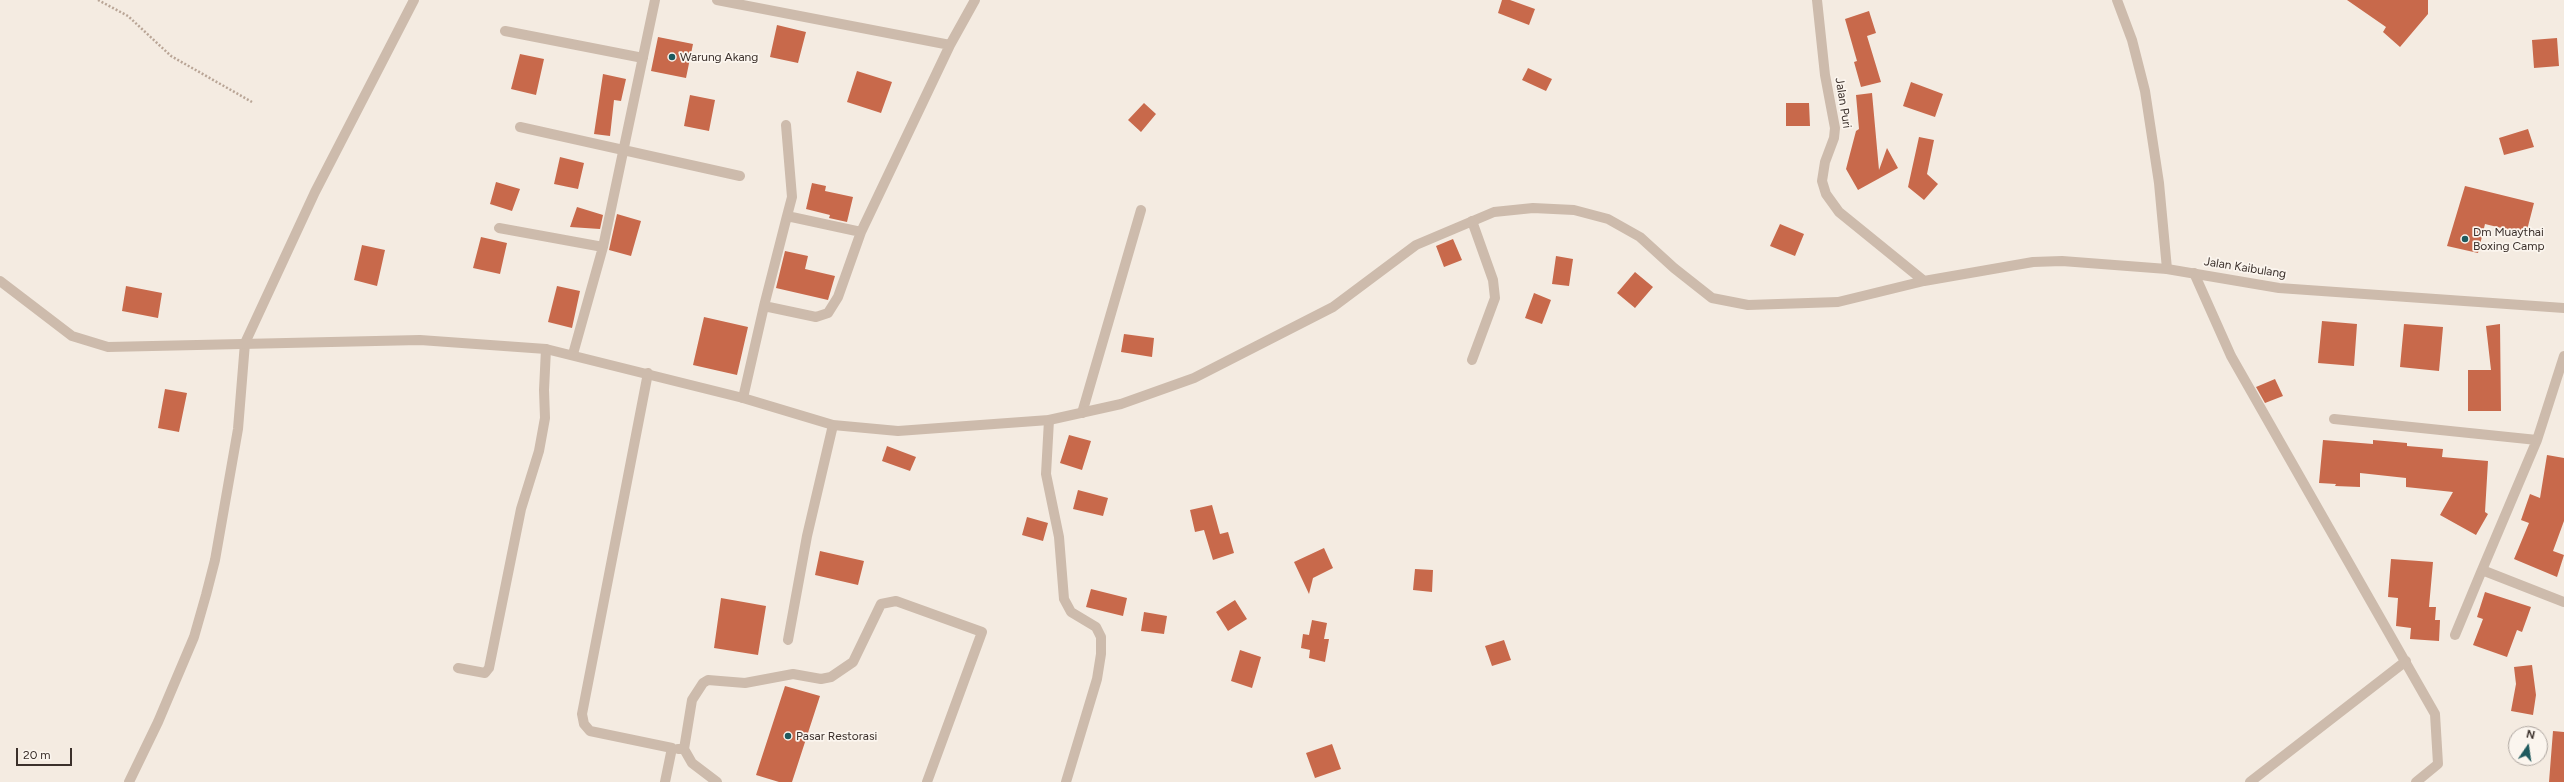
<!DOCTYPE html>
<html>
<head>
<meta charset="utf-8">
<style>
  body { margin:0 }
  #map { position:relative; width:2564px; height:782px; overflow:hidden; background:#f4ebe1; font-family:Figtree,sans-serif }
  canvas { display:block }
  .north { position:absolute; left:2508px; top:726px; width:40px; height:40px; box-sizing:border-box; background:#fbf5ee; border:1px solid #aea6a0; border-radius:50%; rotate:13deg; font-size:11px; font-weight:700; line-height:16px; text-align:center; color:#3b302b }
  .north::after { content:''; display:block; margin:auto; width:14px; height:18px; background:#1f5a5e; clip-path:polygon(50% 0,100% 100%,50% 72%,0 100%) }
  .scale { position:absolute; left:16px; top:748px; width:56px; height:18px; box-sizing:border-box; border:2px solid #3b302b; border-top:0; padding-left:5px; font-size:12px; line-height:14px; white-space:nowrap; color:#3b302b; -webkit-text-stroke:3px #fbf5ee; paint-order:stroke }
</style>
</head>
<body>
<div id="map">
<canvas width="2564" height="782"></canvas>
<div class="north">N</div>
<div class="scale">20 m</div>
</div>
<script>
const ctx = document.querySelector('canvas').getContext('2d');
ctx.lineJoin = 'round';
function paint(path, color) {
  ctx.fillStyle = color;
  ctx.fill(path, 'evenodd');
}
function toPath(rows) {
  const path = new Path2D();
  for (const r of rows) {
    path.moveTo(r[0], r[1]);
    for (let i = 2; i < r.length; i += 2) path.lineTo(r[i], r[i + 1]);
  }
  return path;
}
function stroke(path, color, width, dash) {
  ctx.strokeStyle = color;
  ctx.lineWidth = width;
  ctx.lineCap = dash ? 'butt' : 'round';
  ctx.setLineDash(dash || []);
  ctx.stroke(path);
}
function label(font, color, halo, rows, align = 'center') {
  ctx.font = font + ' Figtree,sans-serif';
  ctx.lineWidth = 3.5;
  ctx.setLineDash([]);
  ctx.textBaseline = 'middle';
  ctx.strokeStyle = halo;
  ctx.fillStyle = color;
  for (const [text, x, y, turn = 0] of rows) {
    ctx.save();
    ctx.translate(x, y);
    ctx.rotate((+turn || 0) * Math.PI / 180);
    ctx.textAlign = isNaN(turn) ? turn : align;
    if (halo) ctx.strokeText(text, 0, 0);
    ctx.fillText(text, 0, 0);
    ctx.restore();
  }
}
const building = toPath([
  [1502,0,1510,0,1535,9,1529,25,1498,13],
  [2347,0,2428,0,2428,14,2400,47,2383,32,2386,27],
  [1869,11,1876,33,1867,36,1881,82,1861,87,1854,62,1857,61,1845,19],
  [777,25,806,32,798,63,770,57],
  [658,37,693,44,686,78,651,71],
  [2557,38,2559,66,2534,68,2532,40],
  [520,54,544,59,536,95,511,89],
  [1528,68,1552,79,1546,91,1522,80],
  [857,71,892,82,881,113,847,102],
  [603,74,626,79,621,101,614,100,610,136,594,134],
  [1911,82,1943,94,1935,117,1903,106],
  [1872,93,1879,170,1887,148,1898,168,1858,190,1846,169,1856,131,1859,129,1856,95],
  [690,95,715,100,709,131,684,126],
  [1144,103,1156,114,1141,132,1128,120],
  [1786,103,1809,103,1810,126,1786,126],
  [2528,129,2534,147,2504,155,2499,138],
  [1919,137,1934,140,1927,174,1938,184,1924,200,1908,187],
  [560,157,584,163,578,189,554,184],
  [496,182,520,189,512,211,490,204],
  [812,183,826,186,825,191,853,197,847,222,829,218,830,215,806,209],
  [2465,186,2534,203,2526,234,2485,224,2478,253,2447,246],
  [577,207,603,215,600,229,570,227],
  [617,214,641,221,631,256,609,250],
  [1780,224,1804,234,1795,256,1770,246],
  [481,237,507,243,500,274,473,268],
  [1453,239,1462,260,1444,267,1436,246],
  [362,245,385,250,377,286,354,280],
  [785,251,808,256,805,269,835,276,828,300,776,288],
  [1556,256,1573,259,1569,286,1552,284],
  [1635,272,1653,287,1635,308,1617,293],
  [126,286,162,293,158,318,122,311],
  [557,286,580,291,572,328,548,322],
  [1534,293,1551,300,1542,324,1525,318],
  [704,317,748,327,737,375,693,365],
  [2322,321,2357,324,2354,366,2318,363],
  [2404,324,2443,327,2439,371,2400,367],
  [2500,324,2501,411,2468,411,2468,370,2491,370,2486,326],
  [1124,334,1154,338,1152,357,1121,352],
  [2275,379,2283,396,2265,403,2256,387],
  [165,389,187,393,179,432,158,428],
  [1069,435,1091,441,1082,470,1060,463],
  [2323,440,2373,444,2373,440,2407,443,2407,446,2443,449,2442,457,2488,461,2485,512,2488,514,2476,535,2440,515,2453,492,2406,487,2406,478,2360,473,2360,487,2335,486,2336,484,2319,483],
  [887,446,916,457,910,471,882,461],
  [2547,455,2564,458,2564,521,2553,551,2564,555,2557,577,2514,559,2529,523,2521,520,2530,494,2540,498],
  [1078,490,1108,498,1103,516,1073,509],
  [1212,505,1220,534,1228,532,1234,553,1213,560,1204,530,1195,532,1190,510],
  [1027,517,1048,523,1043,541,1022,535],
  [1324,548,1333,568,1313,578,1309,594,1294,562],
  [820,551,864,561,858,585,815,575],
  [2391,559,2433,562,2429,607,2436,607,2435,620,2440,620,2439,641,2410,639,2411,628,2396,626,2398,598,2388,597],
  [1415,569,1433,570,1432,592,1413,590],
  [1091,589,1127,598,1123,616,1086,607],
  [2485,592,2531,607,2522,632,2517,630,2507,657,2473,645,2483,619,2477,617],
  [721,598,766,606,758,655,714,648],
  [1235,600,1247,619,1228,631,1216,612],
  [1144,612,1167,616,1164,634,1141,631],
  [1312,620,1327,623,1324,639,1329,639,1325,662,1309,658,1310,650,1301,648,1303,634,1309,635],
  [1504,640,1511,660,1492,666,1485,646],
  [1240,650,1261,657,1252,688,1231,681],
  [2532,665,2536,695,2533,715,2511,711,2516,684,2514,667],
  [785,686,820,696,792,782,779,782,756,775],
  [2553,731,2564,732,2564,782,2549,782],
  [1332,744,1341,769,1315,778,1306,753]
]);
const path = toPath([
  [98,0,128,16,171,56,252,102]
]);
const service = toPath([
  [1472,221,1493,280,1495,298,1472,360],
  [458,668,485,673,489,668,521,509,539,451,545,418,544,390,546,349],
  [678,749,684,749,692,763,717,782],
  [684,749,692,700,703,683,708,680,745,683,793,674,821,679,831,677,853,662,881,604,896,601,982,632,927,782]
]);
const minor = toPath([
  [717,0,950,45],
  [2117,0,2132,40,2145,91,2159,183,2167,269],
  [505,31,643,58],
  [520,127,740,176],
  [499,228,603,247],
  [861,232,950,45,975,0],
  [2194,273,2231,356,2435,714,2438,764,2416,782],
  [764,306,787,216],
  [573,354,603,247,655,0],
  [2564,356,2537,440,2482,570,2564,602],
  [648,373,582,714,584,724,590,731,672,748,665,782],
  [743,398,764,306,816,317,828,313,838,297,861,232,787,216,792,197,786,125],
  [1082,413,1141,210],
  [2334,419,2537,440],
  [1049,420,1046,474,1059,537,1064,599,1071,612,1096,627,1101,637,1101,654,1097,679,1066,782],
  [2455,635,2482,570],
  [788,640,807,536,833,425],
  [129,782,158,722,194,637,206,595,215,560,238,429,245,343,315,192,414,0],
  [2250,782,2406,661]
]);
const tertiary = toPath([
  [1817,0,1825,75,1835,128,1834,138,1825,162,1822,181,1826,194,1839,212,1924,281],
  [0,281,72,336,108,347,420,340,546,349,743,398,833,425,898,431,1049,420,1121,404,1194,378,1333,307,1416,245,1494,212,1533,208,1574,210,1608,219,1640,237,1674,268,1712,298,1748,305,1838,302,1924,281,2033,262,2062,261,2167,269,2279,288,2564,308]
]);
const markers = [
  [672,57,4,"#1f5a5e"],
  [2465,239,4,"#1f5a5e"],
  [788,736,4,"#1f5a5e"]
];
const poiNames = [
  ["Warung Akang",680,57],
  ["Dm Muaythai",2473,232],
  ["Boxing Camp",2473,246],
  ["Pasar Restorasi",796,736]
];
const streetNames = [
  ["Jalan Puri",1843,103,81],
  ["Jalan Kaibulang",2245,268,9]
];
paint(building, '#c8694b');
stroke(path, '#b9a596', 2.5, [2, 2]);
stroke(service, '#cdbbac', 10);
stroke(minor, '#cdbbac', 10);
stroke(tertiary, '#cdbbac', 10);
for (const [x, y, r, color] of markers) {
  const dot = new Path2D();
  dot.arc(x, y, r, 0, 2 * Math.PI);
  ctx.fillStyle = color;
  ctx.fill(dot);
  stroke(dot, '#fbf5ee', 1.5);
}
label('12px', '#3b302b', '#fbf5ee', poiNames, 'left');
label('12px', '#3b302b', '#fbf5ee', streetNames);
</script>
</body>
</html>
